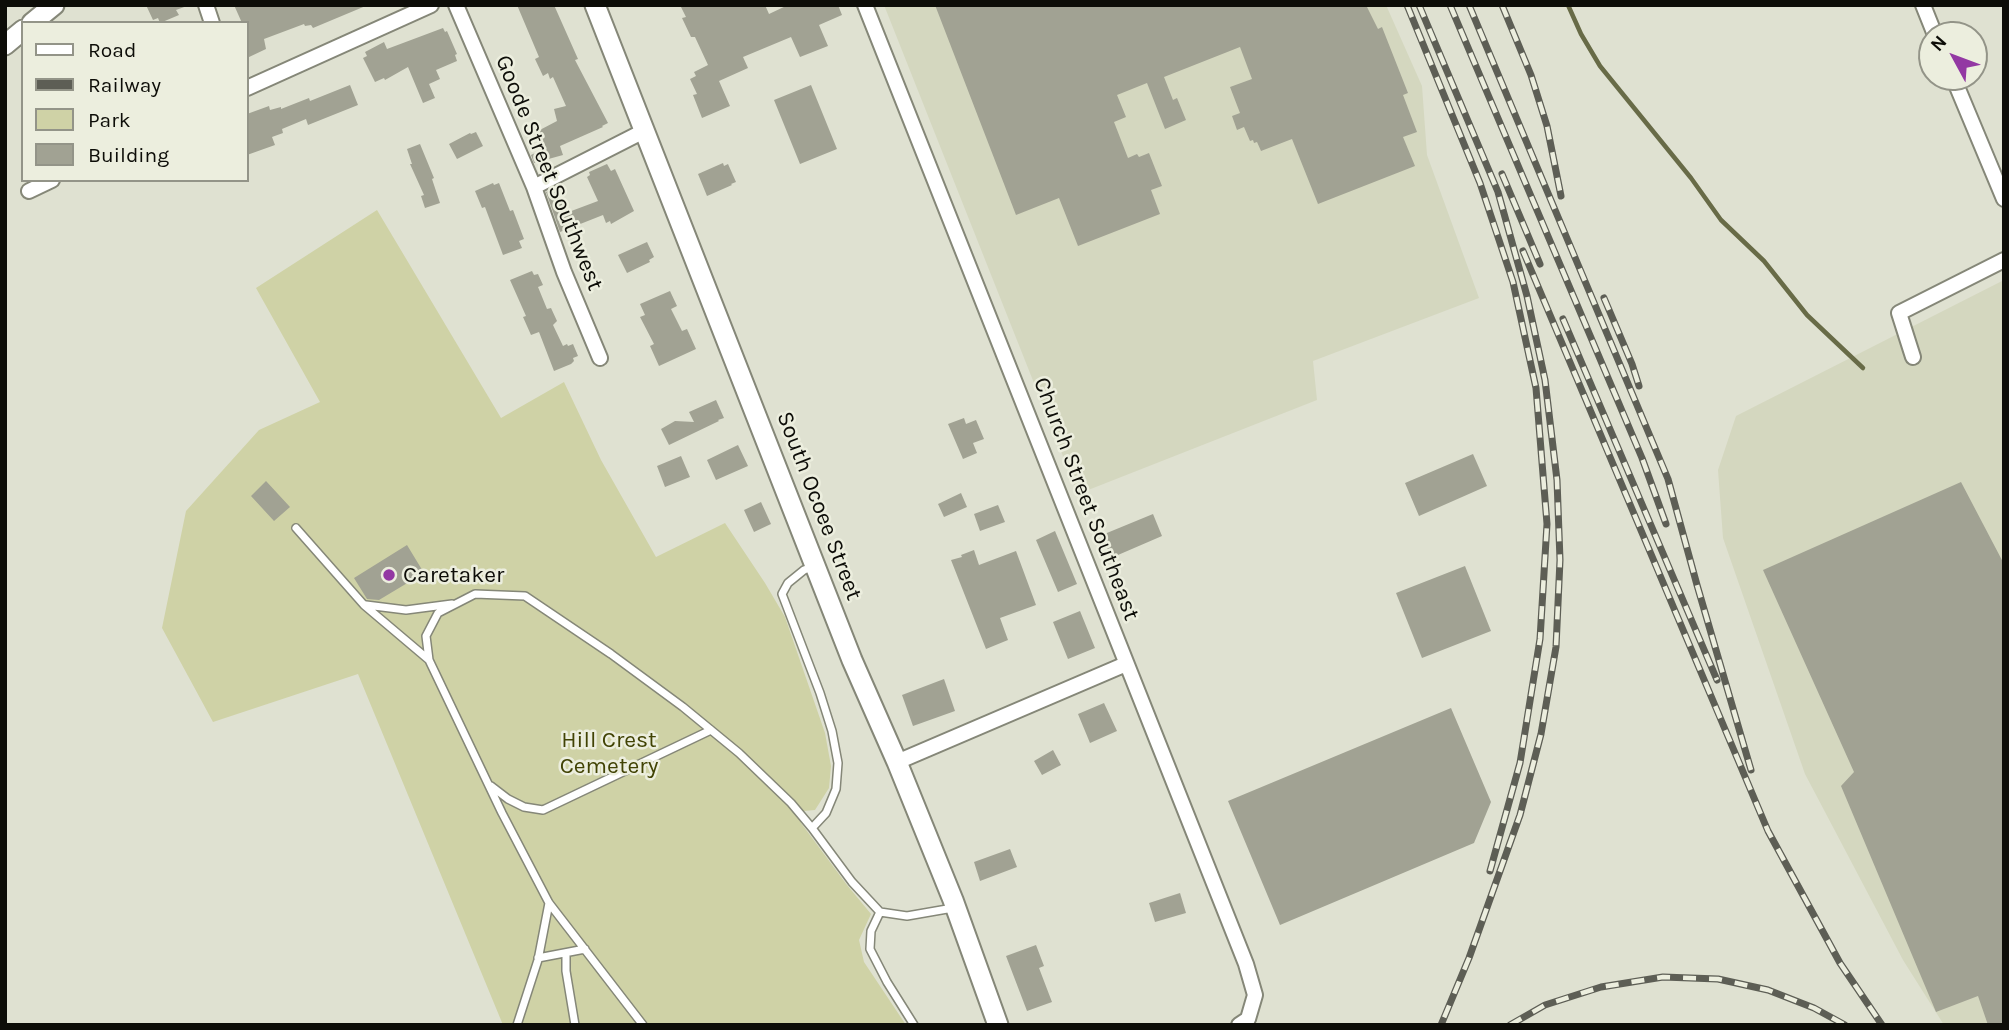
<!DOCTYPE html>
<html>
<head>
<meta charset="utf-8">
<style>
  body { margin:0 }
  #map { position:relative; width:2009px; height:1030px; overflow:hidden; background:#dfe1d1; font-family:Karla,sans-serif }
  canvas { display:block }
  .frame { position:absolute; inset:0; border:7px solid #0d0d08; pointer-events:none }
  .legend { position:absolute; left:21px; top:21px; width:228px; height:161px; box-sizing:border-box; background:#eceede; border:2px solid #939488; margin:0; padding:9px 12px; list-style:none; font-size:21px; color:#0d0d08 }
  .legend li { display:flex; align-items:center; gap:14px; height:35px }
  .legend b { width:35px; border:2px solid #939488 }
  .north { position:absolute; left:1918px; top:21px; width:70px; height:70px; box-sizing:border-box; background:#eceede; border:2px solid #939488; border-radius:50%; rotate:311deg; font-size:19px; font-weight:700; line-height:28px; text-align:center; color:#0d0d08 }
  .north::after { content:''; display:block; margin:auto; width:24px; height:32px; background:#9338a3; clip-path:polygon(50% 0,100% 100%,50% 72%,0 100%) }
</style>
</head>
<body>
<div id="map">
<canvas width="2009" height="1030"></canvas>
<div class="frame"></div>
<ul class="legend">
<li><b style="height:9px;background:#fff"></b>Road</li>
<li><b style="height:9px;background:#5d5e55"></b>Railway</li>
<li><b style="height:19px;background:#cfd2a6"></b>Park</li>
<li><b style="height:19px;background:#a1a293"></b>Building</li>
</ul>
<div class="north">N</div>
</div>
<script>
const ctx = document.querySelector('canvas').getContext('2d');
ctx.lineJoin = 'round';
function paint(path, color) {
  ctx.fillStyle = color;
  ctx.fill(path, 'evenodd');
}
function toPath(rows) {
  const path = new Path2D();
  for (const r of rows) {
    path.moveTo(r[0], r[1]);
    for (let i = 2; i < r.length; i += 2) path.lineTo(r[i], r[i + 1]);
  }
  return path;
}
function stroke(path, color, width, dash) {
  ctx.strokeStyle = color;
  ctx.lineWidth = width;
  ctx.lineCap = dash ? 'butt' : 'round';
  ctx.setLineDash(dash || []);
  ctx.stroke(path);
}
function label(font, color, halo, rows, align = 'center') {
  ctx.font = font + ' Karla,sans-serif';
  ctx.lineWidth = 5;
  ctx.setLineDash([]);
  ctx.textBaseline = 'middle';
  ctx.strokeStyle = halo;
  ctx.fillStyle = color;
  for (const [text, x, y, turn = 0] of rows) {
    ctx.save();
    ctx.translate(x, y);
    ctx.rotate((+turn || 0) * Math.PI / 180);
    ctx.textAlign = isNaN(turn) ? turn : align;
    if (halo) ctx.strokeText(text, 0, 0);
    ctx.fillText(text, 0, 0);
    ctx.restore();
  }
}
const built = toPath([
  [884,5,1386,5,1422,86,1427,155,1479,298,1313,361,1317,400,1078,494],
  [2004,280,2004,1025,1944,1025,1903,960,1805,774,1723,538,1718,470,1736,416]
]);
const green = toPath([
  [377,210,501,418,564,382,601,460,656,557,725,523,765,583,785,617,825,733,831,766,829,788,815,810,804,811,801,823,847,885,871,914,859,940,864,962,906,1025,503,1025,358,674,213,722,162,628,186,511,259,430,320,402,256,288]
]);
const stream = toPath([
  [1568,5,1581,34,1600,66,1691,178,1721,220,1764,261,1807,315,1863,368]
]);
const building = toPath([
  [146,5,187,5,187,6,176,10,179,15,160,23,158,18,153,20],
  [234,5,368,5,313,28,311,25,305,26,304,24,264,39,266,49,247,58,247,23,242,23],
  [517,5,554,5,578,59,575,60,608,123,602,126,603,127,560,146,563,155,534,163,531,155,545,148,536,132,557,121,554,109,566,106,553,77,550,79,548,73,543,76,535,59,539,57],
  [680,5,765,5,769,14,788,5,838,5,842,15,819,25,828,46,800,57,791,37,743,57,748,68,719,81,730,106,702,118,693,95,697,94,690,79,696,76,694,72,708,65,695,37,691,37,682,18,686,17],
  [935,5,1366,5,1378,29,1382,27,1408,93,1403,95,1417,132,1403,137,1415,166,1318,204,1292,139,1261,151,1257,142,1254,143,1253,140,1250,141,1244,127,1237,130,1232,116,1240,113,1230,87,1252,79,1240,47,1164,77,1173,100,1177,98,1186,120,1165,129,1147,83,1117,95,1126,117,1114,122,1128,158,1137,154,1139,157,1149,153,1162,186,1151,190,1160,214,1078,246,1059,198,1016,215],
  [443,28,445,32,447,31,457,54,455,55,457,61,436,70,440,79,429,84,435,98,423,103,408,67,385,80,384,78,375,82,363,58,367,56,365,52,384,42,387,49],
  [350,85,358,105,308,125,306,119,282,129,283,133,272,137,275,145,247,155,247,114,269,106,270,110,281,107,281,109,309,98,310,101],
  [811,85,837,149,800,164,774,100],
  [476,132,483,146,457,159,449,144,470,133,471,134],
  [420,144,434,178,432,179,440,203,425,208,421,196,424,195,410,164,412,164,407,149],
  [723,163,724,166,728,164,736,182,731,184,732,185,707,196,698,174],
  [607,164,611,171,615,169,634,211,611,224,610,221,606,223,603,215,560,232,546,192,555,187,566,213,598,201,587,177,590,175,589,172],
  [493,183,494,185,499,183,510,211,513,210,524,239,519,241,522,248,503,255,485,207,482,208,475,191],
  [647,242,654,257,649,260,650,262,627,273,618,255],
  [532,271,534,275,538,274,543,285,538,287,547,309,551,308,557,321,553,325,563,346,567,344,568,346,573,344,578,356,573,358,574,361,571,364,554,371,539,332,531,335,523,317,526,316,510,280],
  [670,291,677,306,671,309,682,331,687,329,696,349,659,366,650,346,654,344,640,317,645,315,640,304],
  [716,400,724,418,718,420,719,421,669,445,661,429,675,421,694,422,689,412],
  [964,418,966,424,976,420,984,439,973,443,977,453,963,459,948,424],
  [738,445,748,466,716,480,707,460],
  [1473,454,1487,486,1419,516,1405,483],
  [681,456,690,477,665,487,657,466],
  [266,481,290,507,274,521,251,496],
  [1961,482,2004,564,2004,1025,1988,1025,1978,996,1936,1012,1841,786,1854,772,1763,570],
  [961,493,967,507,944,517,938,504],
  [761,502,771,524,754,532,744,510],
  [998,505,1005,522,980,531,974,514],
  [1153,514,1162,536,1111,558,1102,535],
  [1055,531,1077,584,1058,592,1036,540],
  [407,545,424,573,379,600,367,599,354,578],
  [974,550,979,565,1016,551,1036,605,1000,618,1008,640,986,649,951,560,962,557,961,555],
  [1465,566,1491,631,1422,658,1396,593],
  [1080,611,1095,648,1068,659,1053,622],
  [944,679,955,711,913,726,902,695],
  [1104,703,1117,731,1090,743,1078,714],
  [1451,708,1491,802,1474,843,1280,925,1228,801],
  [1053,750,1061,765,1042,775,1034,761],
  [1010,849,1017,867,980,881,974,862],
  [1180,893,1186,913,1155,922,1149,903],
  [1036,945,1044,966,1039,968,1052,1002,1027,1011,1006,956]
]);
const lane = toPath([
  [296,528,364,605,429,660],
  [366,605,406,610,452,604],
  [491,786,508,799,524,807,543,810,711,730],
  [812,828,826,813,836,789,838,763,832,731,820,693,782,594,788,583,804,570,815,566],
  [880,912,871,931,870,949,887,982,914,1025],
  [566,953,566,971,575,1025],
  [538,958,585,949],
  [517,1025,538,960,549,903],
  [643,1025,549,903,502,813,429,660,426,636,438,613,475,594,525,596,611,654,683,707,739,753,791,803,812,828,852,882,880,912,907,916,953,908]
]);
const street = toPath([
  [206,5,212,23],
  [456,5,534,187,564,272,600,358],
  [865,5,1246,964,1255,995,1248,1019,1239,1025],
  [1923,5,1935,35],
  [1953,77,2004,199],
  [247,88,431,5],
  [534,187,644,131],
  [29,191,52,180],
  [1913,357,1899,313,2004,260],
  [897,762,1126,664]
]);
const secondary = toPath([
  [595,5,852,660,897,762,953,900,998,1025],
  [32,23,54,5],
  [5,45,23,30]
]);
const rail = toPath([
  [1407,5,1480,183,1513,282,1536,388,1547,524,1540,639,1520,763,1490,871],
  [1419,5,1498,192,1527,296,1545,380,1557,480,1560,560,1556,647,1541,734,1520,815,1469,958,1441,1025],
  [1450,5,1642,458,1666,524],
  [1469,5,1668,479,1697,585,1751,770],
  [1502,5,1531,75,1547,126,1561,196],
  [1502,174,1540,264],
  [1523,251,1768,831,1840,963,1882,1025],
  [1604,298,1632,364,1639,386],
  [1563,319,1717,680],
  [1510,1025,1545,1005,1601,987,1663,977,1718,979,1768,990,1814,1008,1845,1025]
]);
const markers = [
  [389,575,7,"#9338a3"]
];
const streetNames = [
  ["Goode Street Southwest",549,173,68],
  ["Church Street Southeast",1086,499,69],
  ["South Ocoee Street",819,506,69]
];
const poiNames = [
  ["Caretaker",403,575]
];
const parkNames = [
  ["Hill Crest",609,740],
  ["Cemetery",609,766]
];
paint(built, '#d4d7bf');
paint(green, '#cfd2a6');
stroke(stream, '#686b47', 4.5);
paint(building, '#a1a293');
stroke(lane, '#858778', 10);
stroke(street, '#858778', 18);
stroke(secondary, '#858778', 23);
stroke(lane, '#fff', 7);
stroke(street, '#fff', 14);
stroke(secondary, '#fff', 19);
stroke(rail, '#5d5e55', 7);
stroke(rail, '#eceede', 4.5, [13]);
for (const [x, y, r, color] of markers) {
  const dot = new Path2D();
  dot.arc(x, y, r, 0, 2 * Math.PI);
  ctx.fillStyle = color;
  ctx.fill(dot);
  stroke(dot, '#eceede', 2.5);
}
label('23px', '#0d0d08', '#eceede', streetNames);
label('23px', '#0d0d08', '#eceede', poiNames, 'left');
label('23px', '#414304', '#eceede', parkNames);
</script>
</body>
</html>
